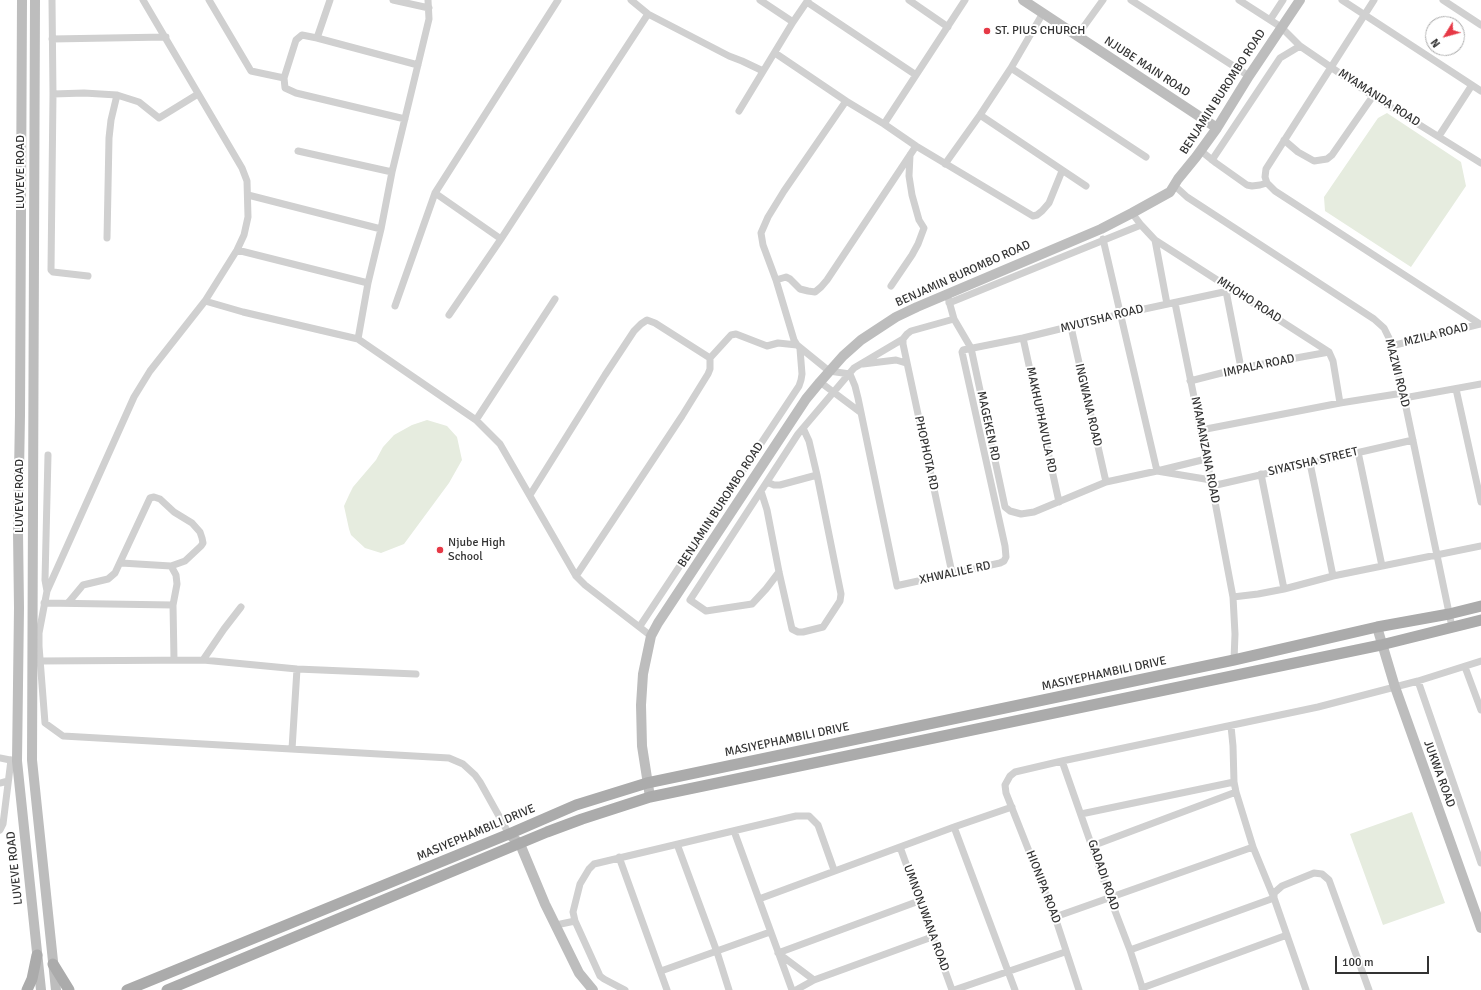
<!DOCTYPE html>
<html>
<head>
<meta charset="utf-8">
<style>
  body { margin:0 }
  #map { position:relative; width:1481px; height:990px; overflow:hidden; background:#fff; font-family:Signika,sans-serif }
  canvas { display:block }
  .north { position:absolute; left:1425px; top:16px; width:40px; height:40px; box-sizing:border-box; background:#fff; border:1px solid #adadad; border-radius:50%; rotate:233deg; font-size:11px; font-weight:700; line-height:16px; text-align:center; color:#333 }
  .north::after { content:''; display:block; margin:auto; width:14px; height:18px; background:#e63946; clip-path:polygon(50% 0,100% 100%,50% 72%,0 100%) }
  .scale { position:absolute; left:1335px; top:956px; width:94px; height:18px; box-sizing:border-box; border:2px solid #333; border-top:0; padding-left:5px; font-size:12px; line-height:14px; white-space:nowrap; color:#333; -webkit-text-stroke:3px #fff; paint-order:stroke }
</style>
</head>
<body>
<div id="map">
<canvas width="1481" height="990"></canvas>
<div class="north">N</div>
<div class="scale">100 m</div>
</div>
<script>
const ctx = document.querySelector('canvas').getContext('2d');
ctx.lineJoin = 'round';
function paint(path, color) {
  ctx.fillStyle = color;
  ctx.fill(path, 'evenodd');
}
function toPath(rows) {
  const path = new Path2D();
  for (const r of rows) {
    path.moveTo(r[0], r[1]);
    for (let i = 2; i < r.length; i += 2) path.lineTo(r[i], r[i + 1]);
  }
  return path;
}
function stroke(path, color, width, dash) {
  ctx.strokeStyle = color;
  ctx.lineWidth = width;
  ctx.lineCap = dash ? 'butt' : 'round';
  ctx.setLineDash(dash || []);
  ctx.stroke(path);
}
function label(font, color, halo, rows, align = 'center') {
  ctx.font = font + ' Signika,sans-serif';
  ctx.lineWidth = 4;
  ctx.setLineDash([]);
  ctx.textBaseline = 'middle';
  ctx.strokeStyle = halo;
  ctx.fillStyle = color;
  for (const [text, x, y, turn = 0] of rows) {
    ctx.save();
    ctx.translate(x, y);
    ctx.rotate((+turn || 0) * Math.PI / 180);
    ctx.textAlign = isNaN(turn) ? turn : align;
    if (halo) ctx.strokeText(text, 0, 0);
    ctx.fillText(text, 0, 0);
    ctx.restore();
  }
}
const green = toPath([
  [1387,113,1461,162,1466,186,1411,267,1325,211,1324,197,1378,118],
  [427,420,447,426,457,437,462,460,449,483,404,544,381,553,365,548,351,535,349,529,344,506,349,495,353,487,376,460,383,447,394,435,412,425],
  [1412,812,1445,903,1383,925,1350,834]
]);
const street = toPath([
  [52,0,53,94,51,270,53,272,88,276],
  [143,0,242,168,247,181,248,217,244,235,237,250,205,301,150,371,134,397,47,591,39,633,39,646,45,723,63,736,449,758,463,764,475,775,480,782,509,834],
  [209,0,251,71,284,78],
  [393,0,429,8],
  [631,0,648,14,729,56,742,61,763,71],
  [760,0,793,22],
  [909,0,948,27],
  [1131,0,1249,76],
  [1239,0,1281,27,1300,46,1373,96,1481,163],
  [1342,0,1481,91],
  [1374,0,1266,169,1265,177,1267,183,1275,191,1480,324],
  [1443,0,1481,25],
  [807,2,916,75],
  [1270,20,1283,0],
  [1077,36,1103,0],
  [317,38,330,0],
  [52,39,166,37],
  [775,53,846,101,884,124,916,146,1033,216,1037,215,1042,211,1049,203,1062,171],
  [1011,68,1146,157],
  [53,94,84,93,117,95,139,102,159,118,198,94],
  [846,101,784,191,768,217,761,233,763,245,776,280,794,340,797,345,829,371,850,374],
  [739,111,793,22,808,0],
  [980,115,1086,186],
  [405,119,296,93,285,88,284,78,296,40,302,35,317,38,418,65],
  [884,124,965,0],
  [1439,136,1472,85],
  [1284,140,1298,152,1314,161,1327,159,1332,155,1373,96],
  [298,151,392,172],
  [1201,151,1216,163,1247,185,1252,186,1260,185,1267,183],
  [1212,160,1280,58,1300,46],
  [945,164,980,115,1011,68,1043,13],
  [1172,190,1175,186,1187,197,1374,319,1384,328,1389,338,1403,393,1452,627],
  [435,193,501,239],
  [248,195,381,229],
  [1132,213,1141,225,1155,240,1329,352,1333,361,1340,403],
  [107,238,109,138,111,120,117,95],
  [1103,239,1157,471,1206,459],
  [1155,240,1167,304],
  [237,250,368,283],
  [776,280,786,277,790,279,800,289,808,291,815,292,821,287,827,280,916,146],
  [891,286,912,255,918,244,924,228,919,220,912,195,909,176,910,155],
  [1226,291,1241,368],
  [947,294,954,319,971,348,1005,507,1010,511,1021,514,1034,512,1106,482,1157,471,1211,480],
  [205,301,243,312,358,339,476,420,500,444,576,576,585,585,651,636],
  [949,303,1141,225],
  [1175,303,1212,486,1233,597,1235,634,1234,660],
  [395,306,435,193,558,0],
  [449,315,501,239,648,14],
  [1071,327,1106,482],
  [1023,338,1059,502],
  [358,339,368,283,381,229,392,172,429,19,428,0],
  [1391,346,1481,324],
  [863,364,896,360,906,363],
  [850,374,855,386,858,398,897,586,900,585,1000,563,1004,561,1006,557,1005,546,962,352,963,350,1023,338,1121,314,1233,290],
  [1190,381,1241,368,1329,352],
  [820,382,860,412],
  [1456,389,1481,502],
  [1404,398,1481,384],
  [476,420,555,299],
  [1201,430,1340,403,1403,393],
  [1358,452,1382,566],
  [1310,463,1333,576],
  [1261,474,1284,589],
  [767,482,774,485,780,485,817,475],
  [1212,486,1413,440],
  [761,491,767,510,779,572,792,629,798,632,803,632,823,627,840,601,841,594,817,475,809,441,803,428],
  [530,495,605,375,634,331,641,324,647,320,655,323,710,358],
  [121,563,171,566,176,575,177,584,173,605],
  [779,572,766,589,752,604,706,611,690,600,798,434,854,368,903,339],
  [952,573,903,344,903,339,907,334,911,331,954,319],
  [576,576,682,416,708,374,710,369,710,358,731,335,736,334,767,346,778,343,797,345],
  [47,591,45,580,48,455],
  [1233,597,1258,594,1284,589,1333,576,1481,546],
  [44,603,173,605,174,659],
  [68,603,83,585,108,579,115,573,150,498,154,497,160,499,174,512,192,523,200,532,202,538,203,543,201,546,185,561,171,566],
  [640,626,799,386,801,380,802,374,800,349],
  [203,660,224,629,241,607],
  [39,661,203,660,297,669,416,674],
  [1465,667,1481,710],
  [1418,681,1481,863],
  [1231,726,1233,746,1234,782,1236,792,1253,847,1274,898,1306,990],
  [292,749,297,669],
  [0,758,15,761],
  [1062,761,1110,898,1130,950,1143,990],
  [0,783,8,781],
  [1081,814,1234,782],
  [954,827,1015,990],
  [0,830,3,824,11,760],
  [734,831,792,990],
  [677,844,717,952,729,990],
  [1092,846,1236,792],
  [900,847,952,990],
  [619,857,667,990],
  [759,899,954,827,1012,807],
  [1055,917,1253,847],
  [575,921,600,976,604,979,625,990],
  [556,925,575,921,573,912,580,884,589,869,594,864,796,816,809,816,818,825,834,870],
  [1130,950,1274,898,1274,893,1282,886,1314,873,1322,874,1329,880,1369,990],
  [778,953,919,901],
  [778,953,814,980],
  [661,971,770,932],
  [1142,988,1287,935],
  [796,990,814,980,932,937],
  [954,990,1065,952],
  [1079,990,1055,917,1006,793,1005,785,1010,776,1015,772,1062,761,1318,707,1418,681,1481,661]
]);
const secondary = toPath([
  [22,0,20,415,18,532,19,608,17,761,41,990],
  [35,0,32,760,56,990],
  [1023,0,1217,128],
  [1377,627,1395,687,1481,928],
  [650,797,642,746,641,705,643,674,651,636,658,623,806,399,820,382,843,356,861,340,896,317,917,307,1101,229,1132,213,1170,192,1178,179,1196,157,1217,128,1249,76,1300,0],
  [509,834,520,844,545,904,579,973,593,990]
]);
const primary = toPath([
  [53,964,69,990],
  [27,990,32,979,37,955],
  [127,990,509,834,576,805,647,783,1234,660,1377,627,1449,614,1481,606],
  [167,990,547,832,582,819,650,797,1381,645,1481,620]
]);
const markers = [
  [987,31,4,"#e63946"],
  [440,550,4,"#e63946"]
];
const poiNames = [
  ["ST. PIUS CHURCH",995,31],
  ["Njube High",448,543],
  ["School",448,557]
];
const streetNames = [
  ["NJUBE MAIN ROAD",1147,67,33],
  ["BENJAMIN BUROMBO ROAD",1223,92,-57],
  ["MYAMANDA ROAD",1379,98,33],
  ["LUVEVE ROAD",21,172,-90],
  ["BENJAMIN BUROMBO ROAD",963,274,-24],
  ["MHOHO ROAD",1249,300,33],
  ["MVUTSHA ROAD",1102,319,-14],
  ["MZILA ROAD",1436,335,-14],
  ["IMPALA ROAD",1259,366,-12],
  ["MAZWI ROAD",1397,373,76],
  ["INGWANA ROAD",1088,405,77],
  ["MAKHUPHAVULA RD",1041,420,78],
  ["MAGEKEN RD",988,426,78],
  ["NYAMANZANA ROAD",1205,450,79],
  ["PHOPHOTA RD",926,453,78],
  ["SIYATSHA STREET",1313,462,-13],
  ["LUVEVE ROAD",20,496,-90],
  ["BENJAMIN BUROMBO ROAD",721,505,-57],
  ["XHWALILE RD",955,573,-12],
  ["MASIYEPHAMBILI DRIVE",1104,674,-12],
  ["MASIYEPHAMBILI DRIVE",787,740,-12],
  ["JUKWA ROAD",1439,774,70],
  ["MASIYEPHAMBILI DRIVE",476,833,-23],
  ["LUVEVE ROAD",15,868,-96],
  ["GADADI ROAD",1103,875,71],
  ["HIONIPA ROAD",1043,887,69],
  ["UMNONJWANA ROAD",926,918,70]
];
paint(green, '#e6ecdf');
stroke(street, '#d0d0d0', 7);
stroke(secondary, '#bdbdbd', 10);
stroke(primary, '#ababab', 11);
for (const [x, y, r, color] of markers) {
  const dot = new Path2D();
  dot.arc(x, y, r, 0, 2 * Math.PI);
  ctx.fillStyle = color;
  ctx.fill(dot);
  stroke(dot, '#fff', 1.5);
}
label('12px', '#333', '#fff', poiNames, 'left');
label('12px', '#333', '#fff', streetNames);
</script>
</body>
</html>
